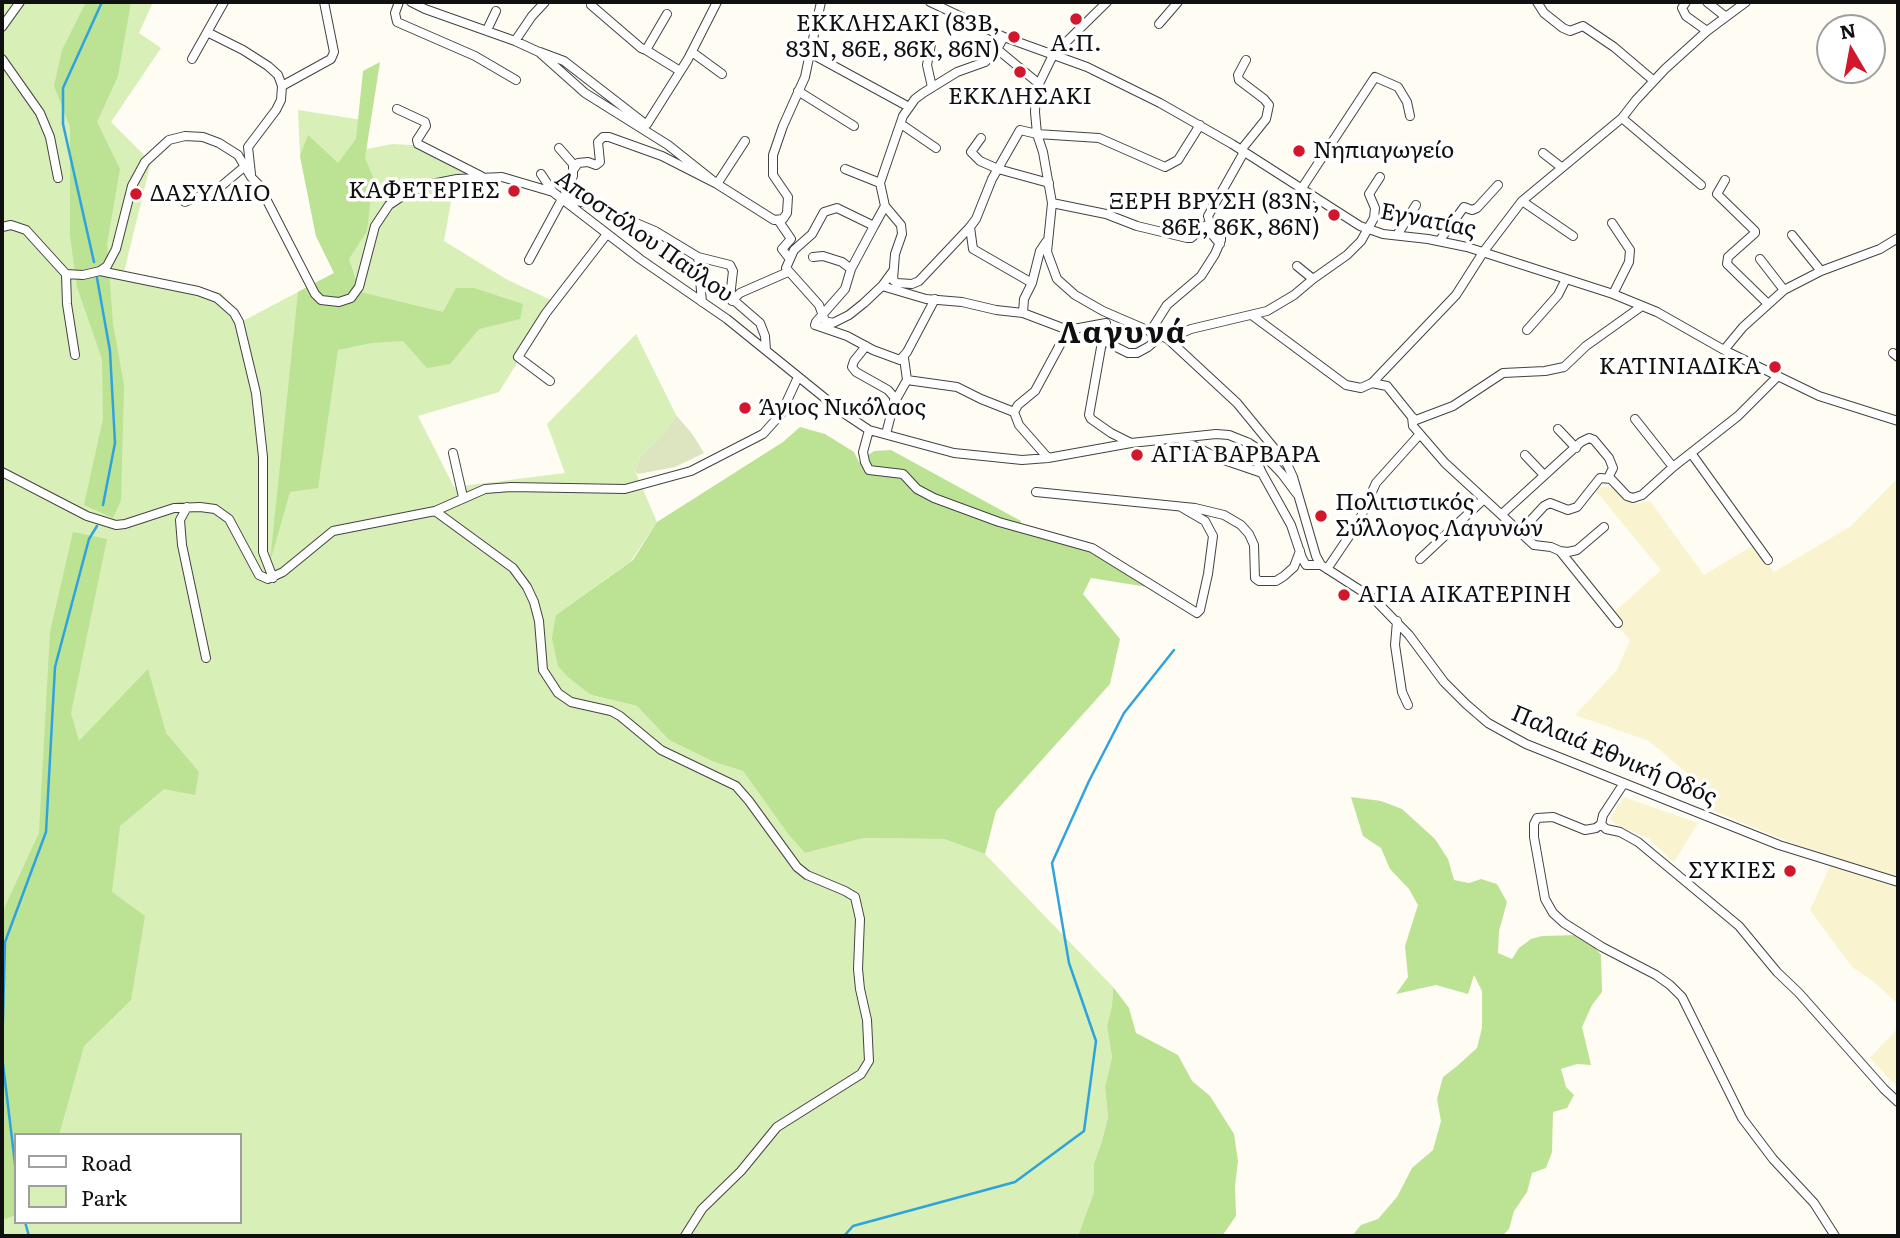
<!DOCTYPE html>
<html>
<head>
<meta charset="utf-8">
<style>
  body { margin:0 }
  #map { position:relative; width:1900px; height:1238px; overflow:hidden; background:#fffcf3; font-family:Literata,serif }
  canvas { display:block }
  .frame { position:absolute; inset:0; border:4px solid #101010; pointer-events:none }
  .legend { position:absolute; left:14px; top:1133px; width:228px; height:91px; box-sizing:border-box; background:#fff; border:2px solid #9f9f9f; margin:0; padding:9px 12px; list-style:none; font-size:21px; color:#101010 }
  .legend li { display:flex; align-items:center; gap:14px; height:35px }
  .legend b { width:35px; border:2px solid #9f9f9f }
  .north { position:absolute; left:1816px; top:14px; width:70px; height:70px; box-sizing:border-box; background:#fff; border:2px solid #9f9f9f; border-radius:50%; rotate:350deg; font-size:19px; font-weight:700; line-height:28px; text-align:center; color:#101010 }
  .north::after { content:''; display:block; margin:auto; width:24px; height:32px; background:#d2162b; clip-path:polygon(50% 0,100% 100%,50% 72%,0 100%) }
</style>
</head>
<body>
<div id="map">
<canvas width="1900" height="1238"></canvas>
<div class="frame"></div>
<ul class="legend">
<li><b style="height:9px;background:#fff"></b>Road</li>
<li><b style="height:19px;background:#d8efb7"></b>Park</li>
</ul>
<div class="north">N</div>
</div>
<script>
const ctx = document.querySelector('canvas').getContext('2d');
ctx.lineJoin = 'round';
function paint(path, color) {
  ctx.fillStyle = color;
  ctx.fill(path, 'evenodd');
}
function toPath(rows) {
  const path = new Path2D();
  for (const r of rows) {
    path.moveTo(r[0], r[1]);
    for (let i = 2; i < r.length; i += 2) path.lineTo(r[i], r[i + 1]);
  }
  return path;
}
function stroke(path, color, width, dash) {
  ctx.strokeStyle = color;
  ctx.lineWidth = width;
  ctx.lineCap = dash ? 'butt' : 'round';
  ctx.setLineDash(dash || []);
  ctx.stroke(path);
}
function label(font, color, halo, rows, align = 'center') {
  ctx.font = font + ' Literata,serif';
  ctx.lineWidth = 7;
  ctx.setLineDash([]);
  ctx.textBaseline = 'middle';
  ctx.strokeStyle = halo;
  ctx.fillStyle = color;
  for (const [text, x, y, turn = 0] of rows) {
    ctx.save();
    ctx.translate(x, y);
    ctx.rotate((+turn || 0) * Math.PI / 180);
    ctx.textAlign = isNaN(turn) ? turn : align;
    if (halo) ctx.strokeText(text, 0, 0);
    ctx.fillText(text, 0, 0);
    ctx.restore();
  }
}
const farmland = toPath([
  [1898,478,1898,1004,1873,981,1852,967,1810,910,1833,860,1709,809,1713,795,1649,741,1575,715,1617,670,1630,640,1609,617,1661,570,1596,491,1599,487,1611,487,1633,504,1650,501,1704,575,1754,545,1774,572,1851,526],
  [1624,797,1698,823,1674,862,1649,839,1614,823,1610,819],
  [1898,1028,1898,1088,1870,1058]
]);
const green = toPath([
  [2,2,153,2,139,33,161,48,111,122,151,162,124,272,221,293,237,310,243,321,334,273,316,236,300,156,298,110,363,120,367,149,392,144,430,146,485,173,488,185,454,185,444,241,506,279,555,302,499,392,418,416,454,487,565,473,547,424,636,334,676,415,664,434,640,457,635,471,657,522,631,561,556,615,590,695,637,706,669,740,714,762,743,771,788,834,805,853,864,838,944,839,985,854,1113,987,1112,1006,1107,1026,1112,1057,1105,1087,1108,1117,1102,1141,1094,1163,1094,1192,1078,1236,2,1236],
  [16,1135,240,1135,240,1222,16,1222]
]);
const forest = toPath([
  [86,2,131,2,118,76,97,122,120,169,107,244,113,324,124,385,121,500,113,518,84,505,103,419,102,359,77,287,70,236,70,127,54,86,62,50],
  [380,62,365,158,373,177,367,231,349,259,360,292,443,312,456,288,474,288,523,304,520,319,479,329,450,364,427,368,403,341,371,343,338,350,318,488,290,492,270,562,298,292,334,273,316,236,300,156,308,135,338,163,356,139,363,71],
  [800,427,825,434,854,452,859,462,874,451,891,450,1021,521,1020,532,1092,552,1154,588,1091,578,1083,594,1120,639,1110,684,996,811,985,854,944,839,864,838,805,853,788,834,743,771,714,762,669,740,637,706,591,695,568,677,558,666,552,638,556,615,633,560,657,522,783,442],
  [73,532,107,539,71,713,79,741,148,669,166,733,199,772,195,795,164,789,120,826,112,892,145,916,131,1000,84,1046,59,1135,16,1135,16,1215,2,1220,2,913,39,833,50,632],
  [1351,797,1381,801,1402,809,1435,839,1448,859,1454,880,1469,883,1481,879,1497,884,1507,902,1499,931,1498,953,1512,959,1519,948,1531,939,1542,936,1580,935,1594,947,1601,955,1602,992,1592,1005,1582,1027,1591,1065,1577,1064,1561,1069,1566,1087,1574,1095,1567,1108,1553,1112,1552,1152,1546,1168,1532,1173,1527,1192,1514,1211,1509,1229,1502,1236,1352,1236,1361,1225,1378,1219,1397,1197,1412,1168,1433,1150,1441,1121,1437,1099,1443,1077,1456,1067,1477,1048,1482,1028,1482,991,1474,975,1468,994,1436,985,1396,994,1408,977,1405,946,1418,905,1409,889,1390,869,1381,848,1363,836],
  [1113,987,1129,1008,1136,1033,1178,1055,1192,1081,1210,1096,1234,1134,1238,1161,1235,1186,1236,1216,1222,1236,1078,1236,1094,1192,1094,1163,1102,1141,1108,1117,1105,1087,1112,1057,1107,1026,1112,1006]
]);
const cemetery = toPath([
  [676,415,693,435,704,453,675,467,638,474,635,471,640,457,664,434]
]);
const stream = toPath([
  [94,262,63,124,63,88,102,2],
  [97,278,110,351,115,443,103,505],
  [16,1172,2,1056,5,942,46,832,55,667,89,539,97,526],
  [25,1222,29,1236],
  [844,1236,853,1226,1015,1182,1084,1131,1096,1041,1069,963,1052,863,1089,781,1124,713,1174,650]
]);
const minor = toPath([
  [399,2,395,13,397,22,475,56,516,80],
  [411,2,425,9,515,41,539,52,585,93,668,145,717,184,774,220,783,219,787,213,788,197,773,175,773,155,783,126,805,77,810,53,909,107],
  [930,2,1004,37,1087,67,1160,103,1232,144,1360,226,1383,234,1428,239,1467,247,1613,294,1657,312,1724,350,1819,396,1898,421],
  [1107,2,1053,55,1036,90,1035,112,1037,134,1043,152,1052,203,1047,252,1057,279,1075,295,1103,311,1168,339,1237,403,1287,464,1293,477,1316,556,1321,565,1374,599,1409,635,1444,682,1466,704,1488,723,1526,744,1779,845,1898,882],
  [1537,2,1544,13,1563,28,1570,31,1583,26,1614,47,1654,81],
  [1686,2,1682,8,1686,16,1707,31],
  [1707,2,1726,17],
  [591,5,641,48,646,50],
  [667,14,646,50,680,71],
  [1159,24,1178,2],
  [2,27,20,2],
  [487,30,496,11],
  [207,32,243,50,268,66,278,75,282,86,281,100,276,110,248,147,251,174],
  [1004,37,997,49,985,62,957,72,923,93,915,99,903,116,880,183,885,206,901,225,902,234,895,254,893,280,897,283,912,284,919,281,970,227,976,219,992,179,1020,130,1037,134,1099,138,1165,167,1178,160,1200,125],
  [515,41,532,16,545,2],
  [931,44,927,65,932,87],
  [997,49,1038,83],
  [540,52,564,61,644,123],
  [692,52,722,74],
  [810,53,821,2],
  [2,59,40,113,50,137,58,178],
  [192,59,224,2],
  [282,86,331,59,334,52,324,2],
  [798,91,854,126],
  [397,109,425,122,426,126,417,140,418,144,481,176],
  [1622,118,1701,185],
  [647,124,688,59,717,2],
  [901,124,936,148],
  [981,138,971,152,980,161,998,169,1049,183],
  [559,148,573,164,573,176,565,191,571,202],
  [1241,150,1266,119,1269,105,1264,99,1239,80,1238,75,1246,60],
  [1543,153,1561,167],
  [574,169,578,163,588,162,596,165,600,162,598,142,603,137,609,137,662,156,717,184,745,141],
  [845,169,880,183],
  [541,174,553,192],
  [1725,180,1717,194,1755,231,1755,233,1728,257,1727,264,1767,303],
  [1302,188,1375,77,1398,87,1407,102,1410,116],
  [1522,201,1573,236],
  [185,202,219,188,244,167],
  [1052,203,1106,214,1137,226,1187,238,1191,238,1205,226,1220,244],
  [885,206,874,226,837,208,824,212,812,234,794,250,786,268,819,305,825,321,833,323,849,315,864,303,882,286,893,271],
  [778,220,791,239,782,249,789,258],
  [1612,223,1630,250,1629,262,1613,294],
  [874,226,851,269,845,289,816,322,815,325,847,336,873,350,900,360,907,352,935,299],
  [2,227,11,225,26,230,66,274,83,275,100,271,107,266,116,249,132,186,145,162,169,140,185,136,203,137,219,143,238,155,251,177,259,185,315,294,321,300,339,302,351,298,359,287,375,226,389,205,407,193,432,184,457,179,502,177,553,192,640,259,727,319,842,412,869,430,954,453,1022,460,1048,458,1131,443,1216,434,1229,435,1249,443,1258,449,1282,474,1297,494],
  [970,227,973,249,1032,283],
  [1397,235,1416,205],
  [1792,235,1821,271],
  [1440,240,1464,207,1472,210,1477,208,1498,185],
  [698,257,730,265,733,271,730,297,760,323,765,336,766,350],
  [813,257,823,256,842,262,851,269],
  [1760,259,1784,290],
  [529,260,562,199,589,203,655,231,698,257,702,302],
  [1297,266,1313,279],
  [100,271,198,291,217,298,234,313,239,322,256,393,263,457,263,552,273,578],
  [66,274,67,304,75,355],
  [882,286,926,299,962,302,996,310,1023,313],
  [732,301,740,293,788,272],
  [1253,316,1346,385,1361,388,1372,383,1387,386,1412,417,1413,426,1445,463,1520,532,1544,506,1550,503,1568,510,1577,507,1600,478,1611,479,1627,496,1633,498,1642,495,1673,467,1738,416,1778,376],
  [1105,325,1089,415,1091,419,1111,433,1131,443],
  [1068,330,1106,323],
  [1527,330,1558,295,1566,279],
  [1150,332,1167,305,1201,276,1215,254,1221,240,1221,234,1210,223,1208,216,1244,152],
  [1168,339,1191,329,1267,311,1294,295,1313,279,1347,255,1361,241,1374,218,1375,208,1369,194,1380,177],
  [1102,340,1128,353,1137,353,1148,347,1160,337],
  [866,346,854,361,852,367,856,372,888,390,894,397,894,403,886,434],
  [1724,350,1743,327,1784,290,1821,271,1880,249,1898,238],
  [1893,353,1898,357],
  [907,380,957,387,981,399,1014,412,1019,425,1048,458],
  [550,381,518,357,546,313,607,234],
  [1372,383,1456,295,1484,251,1522,201,1622,118,1636,100,1665,69,1707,31,1746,2],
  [894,403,907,380,904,358],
  [1014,412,1018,405,1035,391,1068,330,1023,313,1024,299,1032,283,1040,251,1046,242],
  [1412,417,1416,420,1453,406,1503,373,1545,371,1564,367,1586,346,1642,306],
  [1635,419,1673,467],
  [1558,429,1576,448],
  [869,430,863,452,865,462,869,470,903,474,917,489,934,498,999,522,1092,548,1197,613,1200,610,1208,574,1213,536,1205,521,1181,507],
  [1181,439,1218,458,1262,473],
  [1249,443,1262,473,1291,525,1302,558,1306,565,1321,565],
  [453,453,463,497],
  [1691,453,1768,560],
  [1525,455,1544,475],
  [2,472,87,516,116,525,125,524,174,508,200,507,215,509,229,519,259,575,268,579,283,572,333,531,435,511,485,489,511,487,625,489,691,471,763,434,781,414,798,377],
  [1036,492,1195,508,1224,515,1241,525,1249,534,1254,545,1255,578,1259,581,1276,581,1284,576,1294,567,1300,551],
  [187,507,180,520,182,545,206,658],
  [435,511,513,568,527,587,534,602,539,621,543,670,558,693,571,702,611,711,620,716,661,750,736,786,749,801,797,867,807,875,845,891,855,897,860,919,858,969,860,989,867,1020,869,1061,861,1074,777,1127,741,1171,702,1209,685,1236],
  [1502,514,1581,442,1589,438,1594,440,1609,458,1613,468,1608,478],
  [1520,532,1534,545,1551,547,1560,551,1618,623],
  [1560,551,1568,552,1577,550,1604,527],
  [1420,559,1484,499],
  [1327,569,1358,523,1376,483,1420,434],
  [1397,621,1395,645,1402,692,1408,705],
  [1624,783,1603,815,1601,824,1596,828,1585,830,1553,817,1537,818,1534,824,1534,837,1545,899,1553,913,1564,923,1602,947,1656,975,1670,985,1682,997,1742,1118,1773,1159,1814,1203,1835,1236],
  [1601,824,1606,829,1620,832,1638,842,1739,926,1777,972,1799,993,1884,1089,1898,1102]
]);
const markers = [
  [1076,19,7,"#d2162b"],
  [1014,37,7,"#d2162b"],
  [1020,72,7,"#d2162b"],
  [1299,151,7,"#d2162b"],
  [514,191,7,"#d2162b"],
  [136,194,7,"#d2162b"],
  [1334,215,7,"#d2162b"],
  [1775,367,7,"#d2162b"],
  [745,408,7,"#d2162b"],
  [1137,455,7,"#d2162b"],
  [1321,516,7,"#d2162b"],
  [1344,595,7,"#d2162b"],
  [1790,871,7,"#d2162b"]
];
const poiNames = [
  ["ΕΚΚΛΗΣΑΚΙ (83Β,",1000,24,"right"],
  ["83Ν, 86Ε, 86Κ, 86Ν)",1000,50,"right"],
  ["Α.Π.",1076,44,"center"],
  ["ΕΚΚΛΗΣΑΚΙ",1020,97,"center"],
  ["Νηπιαγωγείο",1313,151],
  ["ΚΑΦΕΤΕΡΙΕΣ",500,191,"right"],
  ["ΔΑΣΥΛΛΙΟ",150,194],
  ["ΞΕΡΗ ΒΡΥΣΗ (83Ν,",1320,202,"right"],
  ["86Ε, 86Κ, 86Ν)",1320,228,"right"],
  ["ΚΑΤΙΝΙΑΔΙΚΑ",1761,367,"right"],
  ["Άγιος Νικόλαος",759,408],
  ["ΑΓΙΑ ΒΑΡΒΑΡΑ",1151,455],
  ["Πολιτιστικός",1335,503],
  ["Σύλλογος Λαγυνών",1335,529],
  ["ΑΓΙΑ ΑΙΚΑΤΕΡΙΝΗ",1358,595],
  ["ΣΥΚΙΕΣ",1776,871,"right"]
];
const streetNames = [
  ["Εγνατίας",1428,221,11],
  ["Αποστόλου Παύλου",644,237,35],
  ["Παλαιά Εθνική Οδός",1614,756,23]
];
const districtNames = [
  ["Λαγυνά",1123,334]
];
paint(farmland, '#f9f3cf');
paint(green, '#d8efb7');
paint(forest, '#bce294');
paint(cemetery, '#dce5c0');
stroke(stream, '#2fa3dd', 2.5);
stroke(minor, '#434343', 10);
stroke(minor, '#fff', 8);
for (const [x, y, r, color] of markers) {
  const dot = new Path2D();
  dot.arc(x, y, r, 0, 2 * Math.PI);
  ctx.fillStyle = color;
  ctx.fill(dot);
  stroke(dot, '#fff', 2.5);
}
label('23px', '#101010', '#fff', poiNames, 'left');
label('23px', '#101010', '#fff', streetNames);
ctx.letterSpacing = '2px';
label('bold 30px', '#101010', '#fff', districtNames);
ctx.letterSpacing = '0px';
</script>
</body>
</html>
